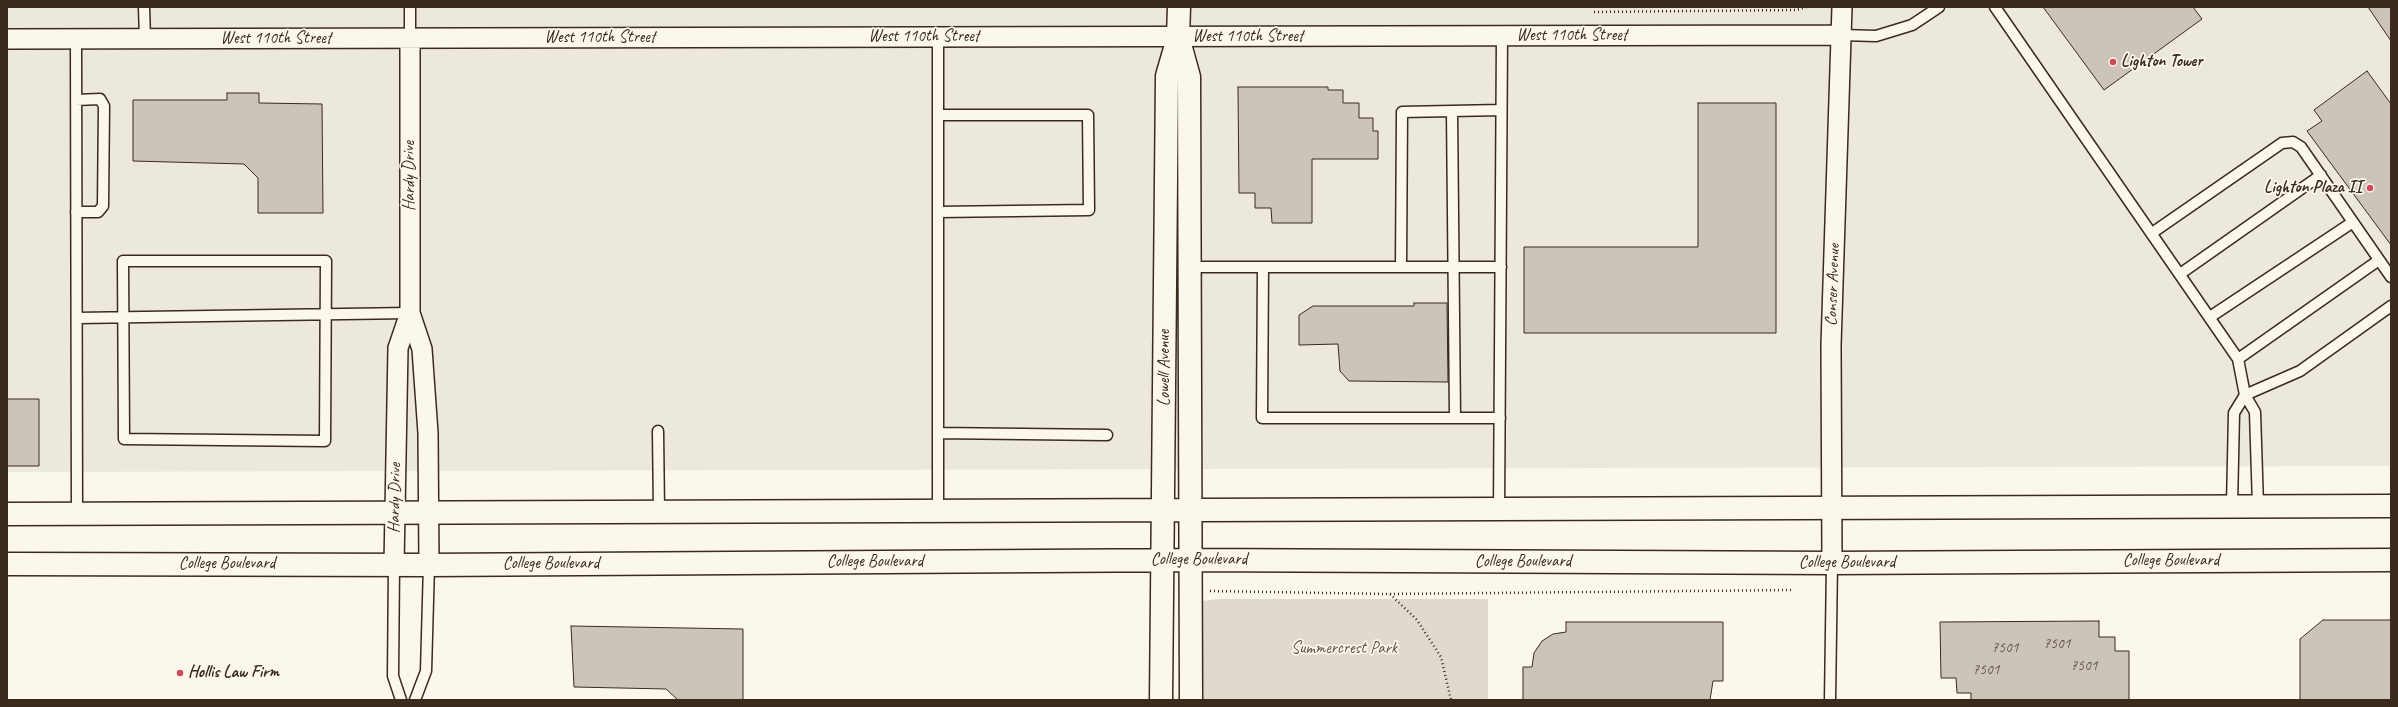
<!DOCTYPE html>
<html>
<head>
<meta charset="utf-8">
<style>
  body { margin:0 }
  #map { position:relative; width:2398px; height:707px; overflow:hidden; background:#fbf7ec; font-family:Caveat,sans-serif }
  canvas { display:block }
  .frame { position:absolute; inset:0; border:8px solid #3b2a1e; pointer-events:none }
</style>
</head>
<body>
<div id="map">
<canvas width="2398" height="707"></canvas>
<div class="frame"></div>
</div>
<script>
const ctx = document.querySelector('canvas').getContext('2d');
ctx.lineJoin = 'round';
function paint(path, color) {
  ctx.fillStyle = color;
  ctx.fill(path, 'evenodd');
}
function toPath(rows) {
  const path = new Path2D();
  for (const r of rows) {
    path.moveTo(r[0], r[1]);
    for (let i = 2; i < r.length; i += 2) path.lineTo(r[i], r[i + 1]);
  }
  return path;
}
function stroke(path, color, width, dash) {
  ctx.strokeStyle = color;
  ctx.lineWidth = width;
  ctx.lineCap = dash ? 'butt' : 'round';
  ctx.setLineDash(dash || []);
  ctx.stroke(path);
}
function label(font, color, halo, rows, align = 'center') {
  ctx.font = font + ' Caveat,sans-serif';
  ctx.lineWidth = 3.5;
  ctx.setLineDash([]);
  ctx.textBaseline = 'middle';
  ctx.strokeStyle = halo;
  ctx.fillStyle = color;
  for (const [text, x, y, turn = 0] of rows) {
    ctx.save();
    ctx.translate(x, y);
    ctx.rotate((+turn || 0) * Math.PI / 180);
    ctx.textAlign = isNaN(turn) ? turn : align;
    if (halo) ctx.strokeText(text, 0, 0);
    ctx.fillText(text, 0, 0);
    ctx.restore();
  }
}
const built = toPath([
  [7,7,2391,7,2391,466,7,472]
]);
const green = toPath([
  [1218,599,1488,599,1488,700,1200,700,1203,601]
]);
const building = toPath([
  [2043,7,2193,7,2202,19,2104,90,2043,7],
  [2368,7,2391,7,2391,41,2368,7],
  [2367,71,2391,104,2391,245,2307,131,2322,121,2314,110,2367,71],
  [1238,87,1328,87,1328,90,1343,90,1343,103,1359,103,1359,118,1373,118,1373,131,1378,131,1378,159,1312,159,1312,223,1272,223,1271,208,1255,208,1255,193,1239,193,1238,87],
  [227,93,259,93,259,103,322,104,323,213,258,213,258,178,244,164,133,161,133,100,227,100,227,93],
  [1698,103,1776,103,1776,333,1524,333,1524,247,1698,247,1698,103],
  [1414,303,1447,303,1448,382,1349,381,1340,371,1338,344,1299,345,1299,315,1313,306,1414,306,1414,303],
  [7,399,39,399,39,466,7,466,7,399],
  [2323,620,2391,620,2391,700,2300,700,2300,639,2323,620],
  [2099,621,2099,637,2115,637,2115,651,2129,651,2129,700,1971,700,1971,693,1957,693,1956,678,1941,678,1940,622,2099,621],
  [1566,622,1723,622,1723,681,1713,681,1710,700,1523,700,1523,667,1532,667,1534,653,1542,641,1553,634,1566,632,1566,622],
  [571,626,743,629,743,700,678,700,666,689,574,687,571,626]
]);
const path = toPath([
  [1594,12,1796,10,1807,7],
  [1210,591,1389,594,1794,590],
  [1390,594,1417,620,1441,657,1451,700]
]);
const lane = toPath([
  [144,7,145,39],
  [410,7,410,39],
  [1995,7,2238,359,2245,395,2255,412,2258,506],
  [1841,35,1876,36,1912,25,1939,7],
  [76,39,77,514],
  [76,100,100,99,104,106,103,206,98,212,76,212],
  [1452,111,1455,418],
  [938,212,1089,210,1088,115,938,115],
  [2152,233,2282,143,2293,142,2301,147,2391,277],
  [123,261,326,261,325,441,124,439,123,261],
  [1190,267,1501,267],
  [1263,267,1262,418,1500,418],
  [1401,267,1402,112,1501,110],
  [2180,274,2321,175],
  [2210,317,2353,222],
  [77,318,410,313],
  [2238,359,2379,260],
  [658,431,659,512],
  [938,433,1107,435],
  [2232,506,2234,413,2245,395,2300,371,2391,306],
  [1499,510,1502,36],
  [938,512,938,37],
  [394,565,393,676,401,700],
  [415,700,426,671,429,565],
  [1830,700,1832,563]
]);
const street = toPath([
  [7,39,1841,35],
  [410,39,410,313,422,349,428,433,429,565],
  [1832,563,1831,345,1842,7],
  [394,565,398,348,410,313]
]);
const secondary = toPath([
  [1179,7,1178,37,1189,77,1191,700],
  [7,514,2391,506],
  [7,564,429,565,1190,560,1832,563,2391,560],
  [1161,700,1167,76,1178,38]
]);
const markers = [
  [2113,62,4,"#d1495b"],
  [2370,188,4,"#d1495b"],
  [180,673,4,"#d1495b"]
];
const numberNames = [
  ["7501",2057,644],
  ["7501",2005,648],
  ["7501",2084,666],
  ["7501",1986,670]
];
const streetNames = [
  ["West 110th Street",1572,36],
  ["West 110th Street",924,37],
  ["West 110th Street",1248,37],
  ["West 110th Street",600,38],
  ["West 110th Street",276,39],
  ["Hardy Drive",410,176,-90],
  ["Conser Avenue",1833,285,-88],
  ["Lowell Avenue",1165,368,-90],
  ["Hardy Drive",395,498,-89],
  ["College Boulevard",1199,560],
  ["College Boulevard",2171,561],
  ["College Boulevard",875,562],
  ["College Boulevard",1523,562],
  ["College Boulevard",1847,563],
  ["College Boulevard",227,564],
  ["College Boulevard",551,564]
];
const poiNames = [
  ["Lighton Tower",2121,62],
  ["Lighton Plaza II",2362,188,"right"],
  ["Hollis Law Firm",188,673]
];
const parkNames = [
  ["Summercrest Park",1344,649]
];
paint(built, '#ede8dd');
paint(green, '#dfd9ce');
paint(building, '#ccc4b9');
stroke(building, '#3b2a1e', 1);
stroke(lane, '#3b2a1e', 13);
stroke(street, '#3b2a1e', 22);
stroke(secondary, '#3b2a1e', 25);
stroke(path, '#3b2a1e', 2.5, [1, 3]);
stroke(lane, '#fbf7ec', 10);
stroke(street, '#fbf7ec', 19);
stroke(secondary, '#fbf7ec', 22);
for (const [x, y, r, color] of markers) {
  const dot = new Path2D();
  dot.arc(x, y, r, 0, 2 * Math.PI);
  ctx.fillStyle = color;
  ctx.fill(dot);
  stroke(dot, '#fbf7ec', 1.5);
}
label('15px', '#5f5045', null, numberNames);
label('17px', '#3b2a1e', '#fbf7ec', streetNames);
label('bold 17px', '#3b2a1e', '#fbf7ec', poiNames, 'left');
label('17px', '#64564a', '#fbf7ec', parkNames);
</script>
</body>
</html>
